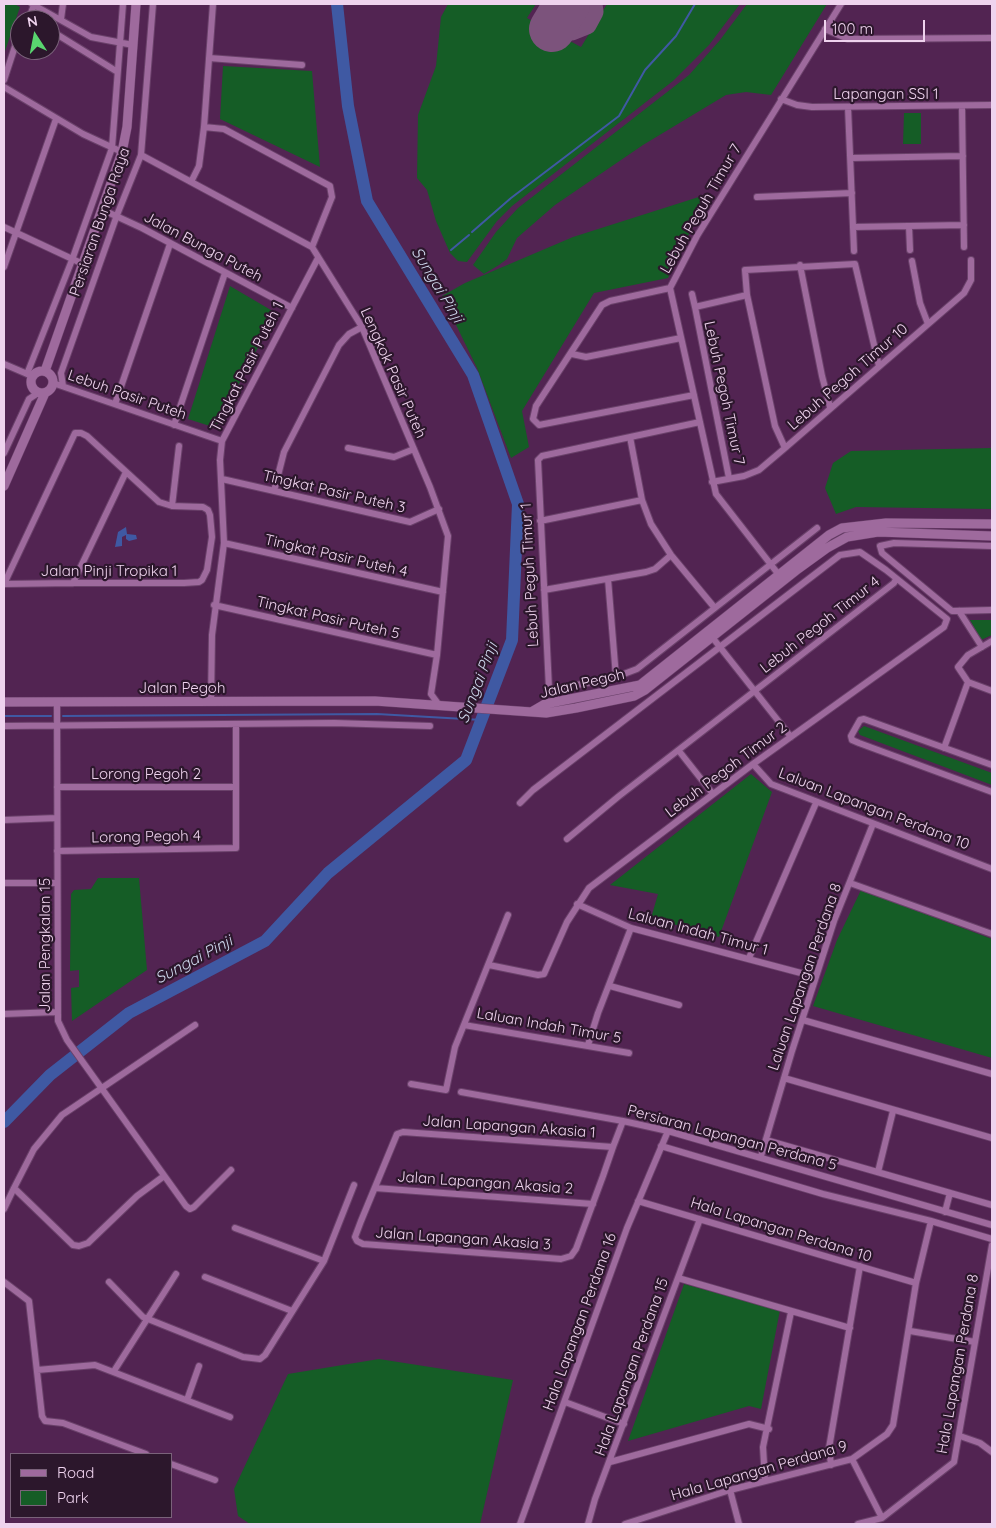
<!DOCTYPE html>
<html>
<head>
<meta charset="utf-8">
<style>
  body { margin:0 }
  #map { position:relative; width:996px; height:1528px; overflow:hidden; background:#522452; font-family:Quicksand,sans-serif }
  canvas { display:block }
  .frame { position:absolute; inset:0; border:5px solid #efd3ee; pointer-events:none }
  .legend { position:absolute; left:10px; top:1453px; width:162px; height:65px; box-sizing:border-box; background:#2c172c; border:1px solid #7a627a; margin:0; padding:6px 9px; list-style:none; font-size:15px; color:#efd3ee }
  .legend li { display:flex; align-items:center; gap:10px; height:25px }
  .legend b { width:25px; border:1px solid #7a627a }
  .north { position:absolute; left:10px; top:10px; width:50px; height:50px; box-sizing:border-box; background:#2c172c; border:1px solid #7a627a; border-radius:50%; rotate:349deg; font-size:14px; font-weight:700; line-height:20px; text-align:center; color:#efd3ee }
  .north::after { content:''; display:block; margin:auto; width:18px; height:22px; background:#59d56f; clip-path:polygon(50% 0,100% 100%,50% 72%,0 100%) }
  .scale { position:absolute; left:824px; top:20px; width:101px; height:22px; box-sizing:border-box; border:2px solid #efd3ee; border-top:0; padding-left:6px; font-size:15px; line-height:18px; white-space:nowrap; color:#efd3ee; -webkit-text-stroke:4px #2c172c; paint-order:stroke }
</style>
</head>
<body>
<div id="map">
<canvas width="996" height="1528"></canvas>
<div class="frame"></div>
<ul class="legend">
<li><b style="height:6px;background:#9e6a9d"></b>Road</li>
<li><b style="height:14px;background:#155d26"></b>Park</li>
</ul>
<div class="north">N</div>
<div class="scale">100 m</div>
</div>
<script>
const ctx = document.querySelector('canvas').getContext('2d');
ctx.lineJoin = 'round';
function paint(path, color) {
  ctx.fillStyle = color;
  ctx.fill(path, 'evenodd');
}
function toPath(rows) {
  const path = new Path2D();
  for (const r of rows) {
    if (r.length === 3) {
      path.moveTo(r[0] + r[2], r[1]);
      path.arc(r[0], r[1], r[2], 0, 2 * Math.PI);
      continue;
    }
    path.moveTo(r[0], r[1]);
    for (let i = 2; i < r.length; i += 2) path.lineTo(r[i], r[i + 1]);
  }
  return path;
}
function stroke(path, color, width, dash) {
  ctx.strokeStyle = color;
  ctx.lineWidth = width;
  ctx.lineCap = dash ? 'butt' : 'round';
  ctx.setLineDash(dash || []);
  ctx.stroke(path);
}
function label(font, color, halo, rows, align = 'center') {
  ctx.font = font + ' Quicksand,sans-serif';
  ctx.lineWidth = 4.5;
  ctx.setLineDash([]);
  ctx.textBaseline = 'middle';
  ctx.strokeStyle = halo;
  ctx.fillStyle = color;
  for (const [text, x, y, turn = 0] of rows) {
    ctx.save();
    ctx.translate(x, y);
    ctx.rotate((+turn || 0) * Math.PI / 180);
    ctx.textAlign = isNaN(turn) ? turn : align;
    if (halo) ctx.strokeText(text, 0, 0);
    ctx.fillText(text, 0, 0);
    ctx.restore();
  }
}
const green = toPath([
  [4,4,14,4,20,7,4,54],
  [448,4,536,4,527,18,581,47,607,4,740,4,709,45,673,81,512,206,497,221,467,262,458,261,450,253,436,221,427,190,417,178,418,115,436,66,441,17],
  [747,4,827,4,771,95,746,92,726,95,643,145,555,205,517,238,507,259,499,265,484,274,473,265,496,232,518,208,689,75,720,40],
  [223,66,312,71,320,167,220,119],
  [904,113,921,113,921,144,903,144],
  [705,195,689,234,668,278,594,293,522,411,529,447,511,458,477,368,442,296,465,283,573,237],
  [230,286,276,313,216,428,188,419],
  [992,448,992,509,856,507,836,514,825,488,833,463,851,451],
  [970,620,992,620,992,635,981,640],
  [864,726,992,773,992,785,860,735,858,731],
  [751,774,772,792,719,937,651,918,658,894,610,885],
  [98,878,139,878,147,970,72,1021,71,988,79,987,79,970,70,971,71,894,74,890,91,889],
  [861,890,992,939,992,1058,813,1006,837,940],
  [684,1284,780,1310,761,1409,749,1406,628,1441],
  [379,1359,513,1380,480,1524,250,1524,238,1516,234,1489,288,1374]
]);
const water = toPath([
  [126,527,127,534,136,535,137,539,129,541,126,539,126,535,122,537,122,546,115,547,118,532]
]);
const stream = toPath([
  [472,232,511,198,619,116,645,70,676,36,695,4],
  [451,250,469,235],
  [4,716,51,716],
  [63,716,377,714,482,720]
]);
const river = toPath([
  [4,1122,50,1075,129,1013,265,941,328,873,466,760,512,640,518,504,473,375,367,201,348,106,337,4]
]);
const taxiway = toPath([
  [552,4,553,12,558,25,572,31,587,25,594,12,593,4]
]);
const runway = toPath([
  [552,29,567,4]
]);
const street = toPath([
  [32,4,91,37,133,45],
  [29,18,34,5],
  [61,19,63,4],
  [825,29,848,39,992,38],
  [50,30,116,71],
  [209,58,302,65],
  [4,80,20,31],
  [4,87,83,134,122,152],
  [781,99,797,105,812,107,992,105],
  [962,106,964,247],
  [848,107,854,251],
  [204,127,224,129,330,186,332,197,312,247],
  [141,155,312,247,362,327,430,487,448,536,437,655,431,694,439,705],
  [851,158,963,156],
  [191,182,199,166,204,127,213,4],
  [757,197,852,193],
  [103,210,142,228,292,308],
  [909,226,910,250],
  [4,227,83,264],
  [853,227,964,225],
  [912,261,920,303,928,324],
  [800,265,822,376,830,407],
  [4,267,56,119],
  [670,288,610,301,602,305,536,406,533,419,539,425,694,395],
  [692,294,695,307],
  [572,354,586,357,681,338],
  [4,364,32,376],
  [27,374,72,260,112,148,123,4],
  [53,383,222,441],
  [63,386,61,373,117,215,141,155,153,4],
  [115,404,170,244],
  [700,422,542,456,538,460,549,689,553,690,616,677,637,669,817,528],
  [174,425,225,273],
  [630,437,642,500,651,524,671,555,714,607],
  [348,448,394,457,414,449],
  [785,448,775,426,747,295,745,270,855,264,879,366],
  [4,453,29,399,38,393],
  [729,478,695,307,747,295],
  [222,479,410,522,439,509],
  [712,482,744,476,759,470,785,448,964,293,971,280,971,260],
  [274,491,284,452,339,345,349,334,362,327],
  [172,506,179,446],
  [540,521,642,500],
  [224,543,443,592],
  [992,546,894,543,880,546,882,553,952,611,992,610],
  [779,575,716,494,670,288,697,236,841,4],
  [608,579,616,677],
  [73,583,126,472],
  [4,584,73,583,184,583,199,582,202,580,207,570,212,537,210,515,208,510,203,507,172,506,159,502,87,436,81,433,75,433,4,584],
  [544,590,646,572,655,569,671,555],
  [214,605,437,655],
  [959,611,982,647],
  [712,637,791,737],
  [992,641,968,655,958,667,968,682,992,691],
  [57,702,58,1021,67,1040,186,1206,190,1209,194,1207,231,1170],
  [211,702,212,635,224,543,220,460,222,441,318,258],
  [4,726,334,723,430,726],
  [944,748,968,682],
  [679,751,713,794],
  [753,764,771,784,992,869],
  [992,765,864,719,860,720,851,736,852,740,859,743,992,792],
  [57,787,235,787],
  [4,820,57,818],
  [567,839,619,796,894,583,896,579],
  [57,851,236,848,236,725],
  [4,883,57,883],
  [850,883,992,934],
  [577,904,631,928,816,977],
  [749,958,816,803],
  [489,965,538,975,544,974,567,922,589,888,753,764,944,627,947,619,886,570,860,552,840,555,533,790,520,803],
  [610,986,679,1005],
  [4,1014,56,1012],
  [803,1020,992,1074],
  [464,1025,629,1053],
  [588,1045,598,1013,631,928],
  [784,1078,992,1138],
  [411,1084,446,1090,455,1047,508,915],
  [461,1092,623,1121,668,1131,992,1225],
  [766,1140,992,1205],
  [661,1146,823,1194,931,1221,992,1239],
  [613,1147,403,1132,397,1134,361,1221,355,1237,357,1241,363,1244,561,1259,571,1256,576,1249,603,1176,613,1147,623,1121],
  [761,1156,792,1051,834,921,873,824],
  [878,1172,893,1111],
  [164,1176,137,1196,88,1243,79,1246,73,1245,14,1188,34,1149,62,1115,195,1025],
  [375,1188,593,1204],
  [638,1201,916,1283],
  [4,1209,14,1188],
  [945,1212,950,1193],
  [235,1228,324,1261],
  [205,1277,292,1311],
  [678,1278,850,1328],
  [4,1282,29,1301,42,1416,45,1421,63,1423,146,1454],
  [109,1282,143,1317,243,1357,260,1359,265,1355,324,1261,354,1185],
  [910,1331,975,1342],
  [37,1370,95,1365,230,1417],
  [114,1371,176,1274],
  [187,1400,199,1366],
  [565,1402,624,1424],
  [960,1436,980,1443,992,1452],
  [852,1459,882,1518],
  [610,1462,749,1424,769,1429],
  [171,1464,215,1480],
  [831,1465,829,1448,860,1266],
  [765,1480,763,1447,791,1312],
  [730,1490,739,1524],
  [520,1524,627,1228,668,1131],
  [588,1524,595,1499,700,1219],
  [625,1524,730,1490,852,1459,887,1434,893,1425,916,1283,931,1221],
  [858,1524,882,1518,954,1462,992,1245]
]);
const secondary = toPath([
  [42,382,11],
  [45,371,122,152,127,127,136,4],
  [4,486,45,393],
  [4,702,375,701,546,713,576,708,634,696,645,690,798,569,827,548,847,537,878,532,992,536],
  [533,711,545,704,640,685,829,535,842,528,886,523,992,524]
]);
const streetNames = [
  ["Lapangan SSI 1",886,94],
  ["Lebuh Peguh Timur 7",701,209,-60],
  ["Persiaran Bunga Raya",100,222,-71],
  ["Jalan Bunga Puteh",203,247,28],
  ["Tingkat Pasir Puteh 1",247,367,-63],
  ["Lengkok Pasir Puteh",393,373,66],
  ["Lebuh Pegoh Timur 10",848,377,-41],
  ["Lebuh Pegoh Timur 7",724,393,78],
  ["Lebuh Pasir Puteh",127,395,19],
  ["Tingkat Pasir Puteh 3",334,492,13],
  ["Tingkat Pasir Puteh 4",336,556,13],
  ["Jalan Pinji Tropika 1",109,571],
  ["Lebuh Peguh Timur 1",530,575,-93],
  ["Tingkat Pasir Puteh 5",328,618,13],
  ["Lebuh Pegoh Timur 4",820,625,-38],
  ["Jalan Pegoh",582,684,-13],
  ["Jalan Pegoh",182,688],
  ["Lebuh Pegoh Timur 2",726,770,-37],
  ["Lorong Pegoh 2",146,774],
  ["Laluan Lapangan Perdana 10",874,809,21],
  ["Lorong Pegoh 4",146,837,-1],
  ["Laluan Indah Timur 1",698,932,15],
  ["Jalan Pengkalan 15",45,945,-90],
  ["Laluan Lapangan Perdana 8",805,977,-71],
  ["Laluan Indah Timur 5",549,1026,10],
  ["Jalan Lapangan Akasia 1",509,1127,4],
  ["Persiaran Lapangan Perdana 5",732,1138,15],
  ["Jalan Lapangan Akasia 2",485,1183,4],
  ["Hala Lapangan Perdana 10",781,1230,17],
  ["Jalan Lapangan Akasia 3",463,1239,4],
  ["Hala Lapangan Perdana 16",580,1322,-70],
  ["Hala Lapangan Perdana 8",958,1364,-80],
  ["Hala Lapangan Perdana 15",632,1367,-70],
  ["Hala Lapangan Perdana 9",759,1471,-16]
];
const waterNames = [
  ["Sungai Pinji",437,285,59],
  ["Sungai Pinji",478,683,-69],
  ["Sungai Pinji",194,960,-28]
];
paint(green, '#155d26');
paint(water, '#3f59a3');
stroke(stream, '#3f59a3', 2);
stroke(river, '#3f59a3', 12);
stroke(taxiway, '#7c537c', 19);
stroke(runway, '#7c537c', 46);
stroke(street, '#6a416a', 8);
stroke(secondary, '#6a416a', 10);
stroke(street, '#9e6a9d', 6);
stroke(secondary, '#9e6a9d', 9);
label('15px', '#efd3ee', '#2c172c', streetNames);
label('italic 16px', '#ced7ec', '#2c172c', waterNames);
</script>
</body>
</html>
